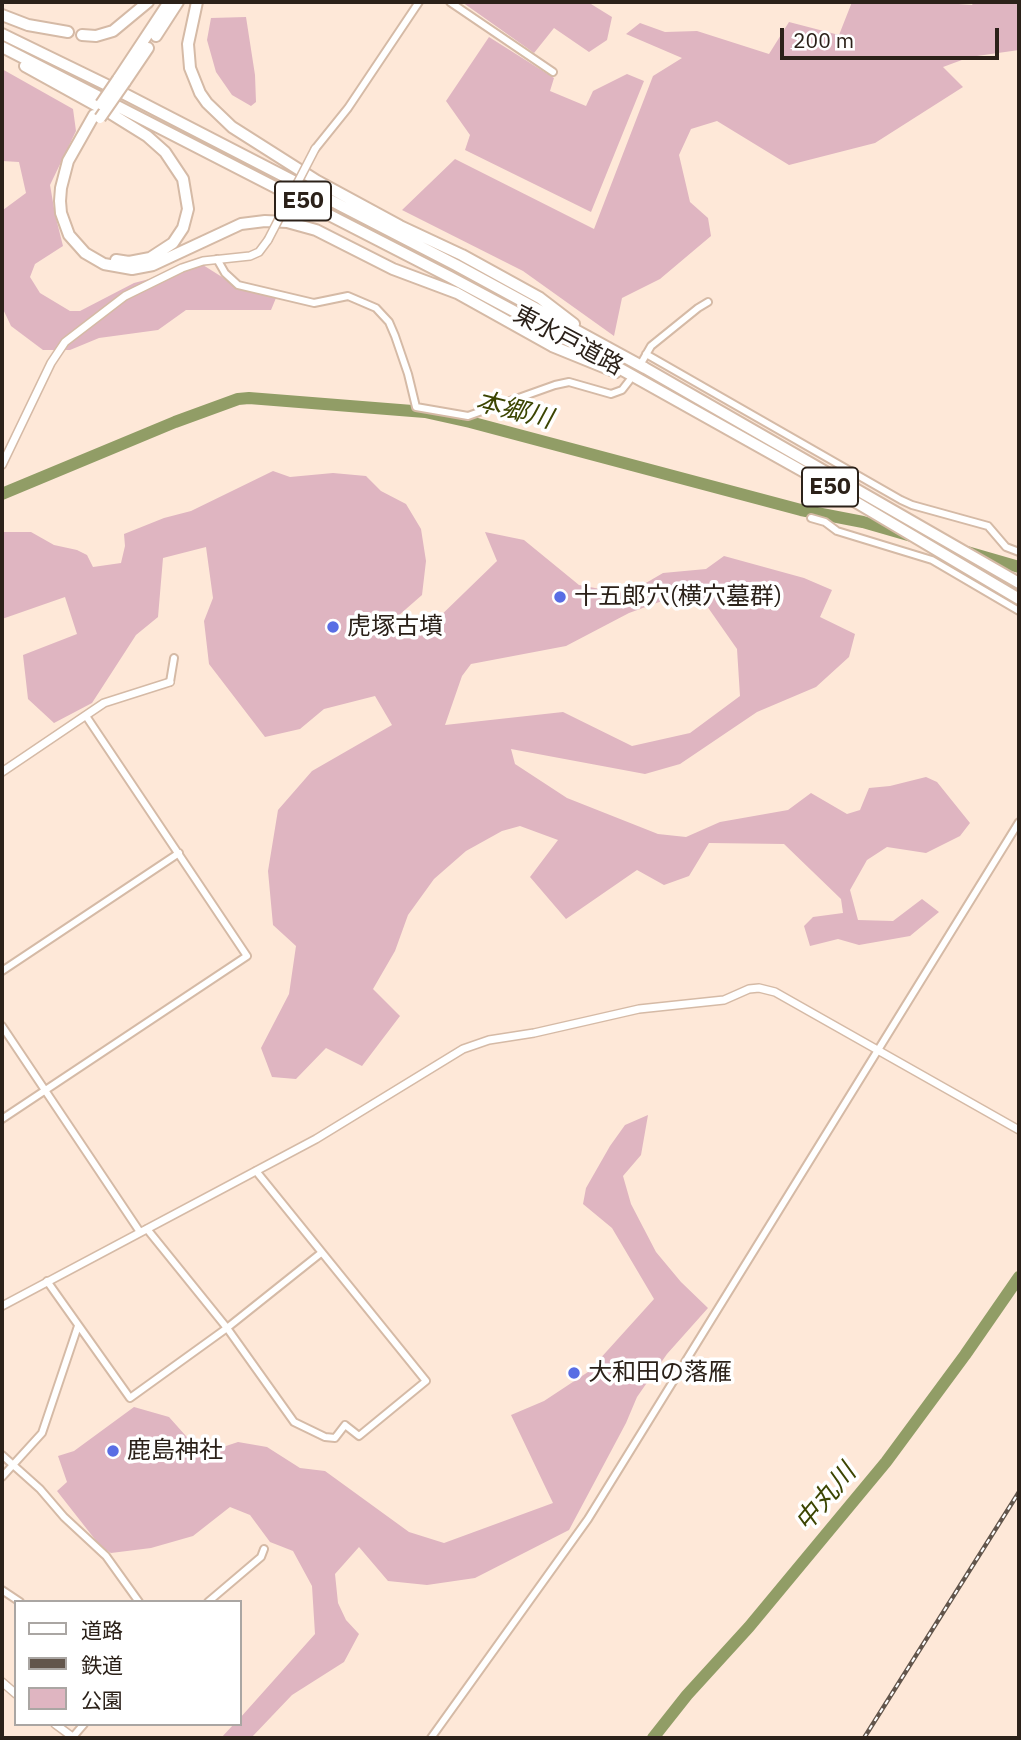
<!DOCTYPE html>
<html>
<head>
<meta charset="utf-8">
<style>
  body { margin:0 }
  #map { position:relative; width:1021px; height:1740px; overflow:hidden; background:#fee8d8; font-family:"IBM Plex Sans","Noto Sans JP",sans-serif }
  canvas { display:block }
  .frame { position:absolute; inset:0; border:4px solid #2b2119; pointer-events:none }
  .legend { position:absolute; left:14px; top:1600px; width:228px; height:126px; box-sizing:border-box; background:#fff; border:2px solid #aaa6a3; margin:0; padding:9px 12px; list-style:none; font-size:21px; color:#2b2119 }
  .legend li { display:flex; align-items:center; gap:14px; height:35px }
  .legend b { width:35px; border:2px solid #aaa6a3 }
  .scale { position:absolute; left:780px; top:28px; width:219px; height:32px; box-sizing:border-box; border:4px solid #2b2119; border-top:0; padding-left:9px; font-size:21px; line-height:24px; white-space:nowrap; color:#2b2119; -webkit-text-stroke:5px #fff; paint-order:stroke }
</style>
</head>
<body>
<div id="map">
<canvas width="1021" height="1740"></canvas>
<div class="frame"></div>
<ul class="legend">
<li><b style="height:9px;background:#fff"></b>道路</li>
<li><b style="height:9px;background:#62554b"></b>鉄道</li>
<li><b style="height:19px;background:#dfb5c1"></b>公園</li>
</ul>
<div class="scale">200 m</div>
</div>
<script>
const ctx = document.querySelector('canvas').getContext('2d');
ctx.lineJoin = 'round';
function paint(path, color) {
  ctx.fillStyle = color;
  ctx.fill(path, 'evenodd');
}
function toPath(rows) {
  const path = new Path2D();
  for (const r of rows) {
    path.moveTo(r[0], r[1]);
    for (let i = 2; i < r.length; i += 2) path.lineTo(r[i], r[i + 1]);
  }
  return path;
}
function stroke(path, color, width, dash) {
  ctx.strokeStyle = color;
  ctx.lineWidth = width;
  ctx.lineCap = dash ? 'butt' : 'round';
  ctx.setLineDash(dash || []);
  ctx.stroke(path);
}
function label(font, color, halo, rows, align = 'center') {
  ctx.font = font + ' "IBM Plex Sans","Noto Sans JP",sans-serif';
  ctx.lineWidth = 7;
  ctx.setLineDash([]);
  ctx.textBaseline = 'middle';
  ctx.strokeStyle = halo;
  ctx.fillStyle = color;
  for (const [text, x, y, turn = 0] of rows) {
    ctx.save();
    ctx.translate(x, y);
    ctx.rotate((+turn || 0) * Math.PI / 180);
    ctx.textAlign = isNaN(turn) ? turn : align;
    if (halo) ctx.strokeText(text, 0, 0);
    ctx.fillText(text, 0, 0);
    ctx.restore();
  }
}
const green = toPath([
  [462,2,592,2,591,4,612,17,607,40,589,52,554,28,534,53],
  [852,2,931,2,972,5,974,2,1019,2,1019,50,970,57,943,67,963,87,875,143,789,165,717,121,691,129,679,155,690,202,708,218,711,236,660,279,622,298,614,336,523,271,402,210,455,159,594,229,653,76,682,58,626,34,640,23,665,32,697,31,769,54,789,22,839,35],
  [246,17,255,75,256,102,251,106,232,95,216,72,207,40,211,18],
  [489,37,554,78,550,91,586,106,593,91,627,74,644,81,591,212,465,150,470,135,446,101],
  [2,69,73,109,76,131,50,185,55,214,63,246,35,264,30,277,40,293,70,311,80,311,134,283,203,265,241,289,276,298,271,310,186,310,158,330,99,338,70,350,43,350,11,326,2,307,2,215,3,210,26,193,19,162,2,161],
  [273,471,290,477,333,473,366,476,381,491,406,504,421,529,426,561,422,595,398,616,400,627,432,624,497,561,485,532,524,540,579,585,627,594,663,573,706,569,724,556,804,578,832,590,820,617,855,634,849,657,816,687,757,712,680,764,645,774,511,749,515,764,567,798,658,834,686,837,720,822,788,810,811,793,847,814,860,810,869,788,890,786,926,777,937,782,970,823,960,836,926,853,887,847,867,860,850,890,858,920,893,921,922,899,939,912,910,936,859,945,838,939,810,946,804,926,813,917,843,913,841,899,784,844,709,843,689,876,664,885,637,870,566,919,530,877,558,840,520,826,502,831,466,851,434,879,408,915,395,951,373,989,400,1016,362,1066,326,1048,296,1079,272,1077,261,1048,289,994,296,946,273,925,268,871,278,810,312,771,392,725,375,696,324,709,300,729,265,737,209,664,204,621,213,598,206,547,163,558,158,617,136,635,92,703,54,723,28,699,23,655,77,634,65,597,2,619,2,532,31,532,54,545,77,550,87,555,93,567,121,563,125,546,124,534,164,518,191,511],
  [695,589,737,649,740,696,690,733,632,746,563,712,445,725,462,676,471,664,566,646,629,613],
  [648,1115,641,1155,623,1176,631,1204,656,1252,681,1282,708,1308,667,1354,637,1397,626,1423,569,1530,475,1578,427,1585,388,1581,359,1547,335,1574,338,1603,346,1620,359,1634,344,1662,292,1695,251,1738,221,1738,234,1724,240,1724,240,1718,315,1634,312,1586,293,1551,270,1542,250,1515,230,1507,193,1536,151,1548,111,1553,101,1547,57,1491,67,1482,58,1456,74,1451,134,1407,169,1417,202,1454,238,1442,267,1447,300,1468,325,1471,409,1532,444,1543,553,1503,511,1415,544,1401,588,1372,654,1299,612,1228,583,1204,586,1188,610,1146,625,1125]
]);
const river = toPath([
  [2,494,175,422,238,399,249,398,425,412,470,422,801,510,863,522,1019,567],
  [653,1738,687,1695,749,1627,886,1462,965,1355,1019,1277]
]);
const minor = toPath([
  [450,2,553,72],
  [315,149,348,108,419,2],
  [217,259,225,273,238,285,314,303,348,296,376,308,389,322,395,336,408,374,416,407,468,416,555,385,569,382,611,394,622,390,629,381],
  [646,354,901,500,912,505,988,526,1006,547,1019,552],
  [643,360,651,346,698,308,708,302],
  [811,518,825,522,837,531,932,560,1019,611],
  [170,682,174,658],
  [2,971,179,853],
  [2,1026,140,1232],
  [2,1119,247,956,86,716],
  [147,1229,227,1328,294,1422,325,1437,335,1438,345,1425,359,1436,426,1381,256,1171],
  [47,1281,130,1398,227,1328,321,1253],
  [2,1455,40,1489,64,1517,106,1556,139,1602],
  [2,1477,42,1433,78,1326],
  [2,1590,20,1602],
  [208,1602,261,1557,264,1549],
  [72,1738,84,1724],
  [431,1738,588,1519,1019,822]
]);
const tertiary = toPath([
  [2,465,51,363,65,342,125,296,182,268,203,261,250,256,259,252,268,240],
  [2,772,104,703,170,682],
  [2,1306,316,1139,463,1049,489,1040,534,1033,639,1009,724,1000,749,989,759,988,775,992,1019,1130],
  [2,1682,16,1694],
  [55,1724,74,1738]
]);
const motorway = toPath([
  [197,2,188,44,190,68,200,93,207,103,232,127,317,181,400,226,462,255,540,298,574,324],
  [2,15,28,25,68,32],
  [2,34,115,89,456,265,645,368,1019,583],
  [82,35,96,36,113,31,148,2],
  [156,36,178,2],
  [2,47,450,277,592,353,822,482,1019,599],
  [25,66,110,113,147,136,165,152,183,179,188,209,183,228,173,243,150,258,129,262,116,260],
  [118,79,169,2],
  [125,82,148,48],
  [94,115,68,161,61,188,60,201,61,213,69,235,85,253,104,264,132,269,153,265,241,224,265,221,287,222,316,230,393,269,457,293,552,346,616,372]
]);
const rail = toPath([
  [864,1738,1019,1492]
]);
const tertiaryBridge = toPath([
  [268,240,315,149]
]);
const motorwayBridge = toPath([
  [101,104,118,79],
  [100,118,125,82]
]);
const markers = [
  [560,597,7,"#596de4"],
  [333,627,7,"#596de4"],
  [574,1373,7,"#596de4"],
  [113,1451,7,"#596de4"]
];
const shields = [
  [303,201,56],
  [830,487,56]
];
const shieldNames = [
  ["E50",303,201],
  ["E50",830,487]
];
const streetNames = [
  ["東水戸道路",568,341,28]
];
const poiNames = [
  ["十五郎穴(横穴墓群)",574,597],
  ["虎塚古墳",347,627],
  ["大和田の落雁",588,1373],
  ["鹿島神社",127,1451]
];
const waterNames = [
  ["本郷川",514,411,14],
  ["中丸川",826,1498,-50]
];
paint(green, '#dfb5c1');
stroke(river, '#919d66', 12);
stroke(minor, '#d5baa6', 10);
stroke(tertiary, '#d5baa6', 10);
stroke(motorway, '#d5baa6', 14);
stroke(minor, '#fff', 6);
stroke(tertiary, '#fff', 7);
stroke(motorway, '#fff', 10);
stroke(rail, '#62554b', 4.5);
stroke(rail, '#fff', 2, [5]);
stroke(tertiaryBridge, '#d5baa6', 10, []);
stroke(motorwayBridge, '#d5baa6', 14, []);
stroke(tertiaryBridge, '#fff', 7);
stroke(motorwayBridge, '#fff', 10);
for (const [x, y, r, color] of markers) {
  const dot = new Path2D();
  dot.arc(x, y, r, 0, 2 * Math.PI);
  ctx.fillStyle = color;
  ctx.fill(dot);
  stroke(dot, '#fff', 2.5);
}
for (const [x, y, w] of shields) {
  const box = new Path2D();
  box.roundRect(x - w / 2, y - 19.5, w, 39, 5);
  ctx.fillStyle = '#fff';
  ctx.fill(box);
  stroke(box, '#2b2119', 2);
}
label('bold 23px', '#2b2119', null, shieldNames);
label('24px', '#2b2119', '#fff', streetNames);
label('24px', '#2b2119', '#fff', poiNames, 'left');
label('italic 26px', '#3c4502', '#fff', waterNames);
</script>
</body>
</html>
